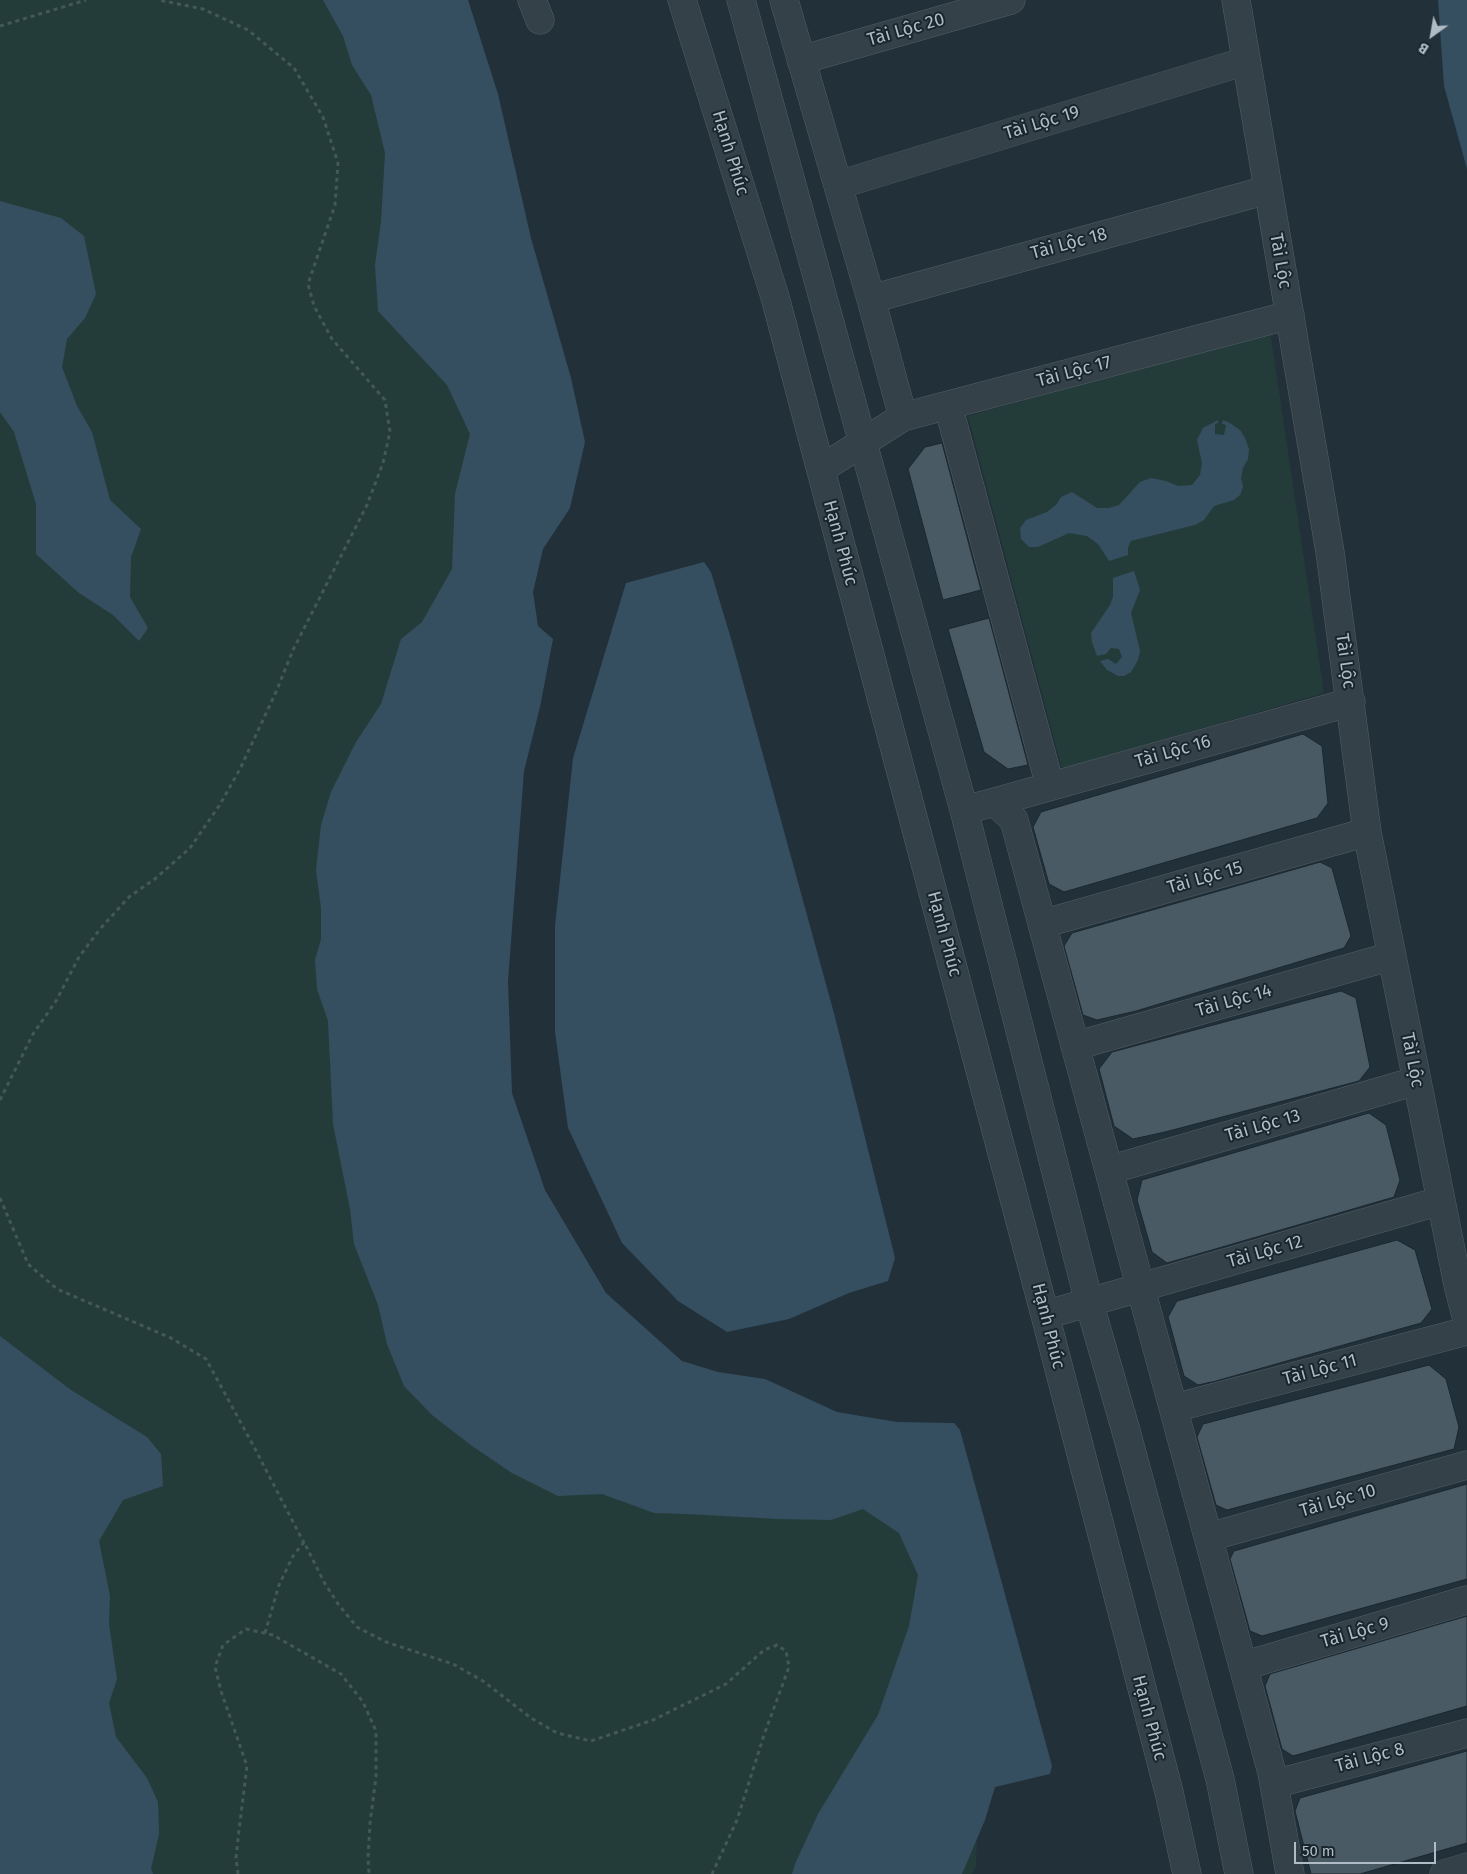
<!DOCTYPE html>
<html>
<head>
<meta charset="utf-8">
<style>
  body { margin:0 }
  #map { position:relative; width:1467px; height:1874px; overflow:hidden; background:#213039; font-family:"Fira Sans",sans-serif }
  canvas { display:block }
  .north { position:absolute; left:1407px; top:10px; width:50px; height:50px; -webkit-text-stroke:4px #1a262e; paint-order:stroke; rotate:212deg; font-size:14px; font-weight:700; line-height:20px; text-align:center; color:#b0bcc5 }
  .north::after { content:''; display:block; margin:auto; width:18px; height:22px; background:#b0bcc5; clip-path:polygon(50% 0,100% 100%,50% 72%,0 100%) }
  .scale { position:absolute; left:1294px; top:1842px; width:142px; height:22px; box-sizing:border-box; border:2px solid #b0bcc5; border-top:0; padding-left:6px; font-size:15px; line-height:18px; white-space:nowrap; color:#b0bcc5; -webkit-text-stroke:4px #1a262e; paint-order:stroke }
</style>
</head>
<body>
<div id="map">
<canvas width="1467" height="1874"></canvas>
<div class="north">B</div>
<div class="scale">50 m</div>
</div>
<script>
const ctx = document.querySelector('canvas').getContext('2d');
ctx.lineJoin = 'round';
function paint(path, color) {
  ctx.fillStyle = color;
  ctx.fill(path, 'evenodd');
}
function toPath(rows) {
  const path = new Path2D();
  for (const r of rows) {
    path.moveTo(r[0], r[1]);
    for (let i = 2; i < r.length; i += 2) path.lineTo(r[i], r[i + 1]);
  }
  return path;
}
function stroke(path, color, width, dash) {
  ctx.strokeStyle = color;
  ctx.lineWidth = width;
  ctx.lineCap = dash ? 'butt' : 'round';
  ctx.setLineDash(dash || []);
  ctx.stroke(path);
}
function label(font, color, halo, rows, align = 'center') {
  ctx.font = font + ' "Fira Sans",sans-serif';
  ctx.lineWidth = 4;
  ctx.setLineDash([]);
  ctx.textBaseline = 'middle';
  ctx.strokeStyle = halo;
  ctx.fillStyle = color;
  for (const [text, x, y, turn = 0] of rows) {
    ctx.save();
    ctx.translate(x, y);
    ctx.rotate((+turn || 0) * Math.PI / 180);
    ctx.textAlign = isNaN(turn) ? turn : align;
    if (halo) ctx.strokeText(text, 0, 0);
    ctx.fillText(text, 0, 0);
    ctx.restore();
  }
}
const green = toPath([
  [0,0,353,0,492,390,469,634,515,1295,933,1522,978,1808,976,1866,972,1874,0,1874],
  [1270,331,1324,693,1062,769,968,416]
]);
const water = toPath([
  [323,0,468,0,498,94,531,238,571,378,585,442,570,508,543,549,533,592,538,626,553,639,540,707,524,771,508,981,512,1093,545,1190,606,1293,682,1361,718,1372,765,1379,837,1412,897,1422,954,1423,960,1430,1052,1766,1050,1774,995,1787,985,1820,962,1874,792,1874,795,1864,818,1814,878,1715,909,1626,918,1575,899,1533,863,1509,831,1520,778,1519,686,1514,654,1513,602,1494,558,1496,512,1473,472,1446,432,1415,404,1386,387,1344,378,1305,354,1244,350,1209,333,1124,328,1021,317,989,315,960,321,939,321,908,316,870,321,825,331,792,356,742,381,704,401,639,422,622,452,569,455,494,470,434,447,385,378,311,375,265,381,222,385,153,371,95,352,65,343,36],
  [1438,0,1467,0,1467,169,1444,86],
  [0,201,61,218,84,236,96,294,85,318,67,339,62,367,77,406,92,432,110,500,141,529,131,557,130,597,148,628,139,641,113,615,79,593,36,554,36,504,14,432,0,412],
  [1218,420,1218,423,1215,424,1215,434,1224,435,1226,425,1222,424,1223,420,1230,423,1240,430,1245,438,1249,449,1248,459,1243,468,1241,478,1243,487,1240,495,1234,500,1214,506,1204,520,1195,525,1131,541,1128,547,1128,555,1109,561,1098,544,1087,536,1069,533,1038,547,1029,547,1021,539,1020,528,1026,520,1047,512,1056,505,1061,497,1072,492,1097,508,1109,508,1119,505,1140,482,1151,478,1166,481,1178,486,1192,485,1200,475,1202,463,1197,440,1203,428],
  [704,562,711,572,732,642,835,1017,895,1258,888,1281,849,1293,789,1319,727,1332,678,1301,622,1243,568,1128,555,1032,555,926,573,758,626,583],
  [1134,571,1140,590,1131,613,1140,651,1138,660,1131,672,1124,676,1118,676,1107,670,1100,661,1108,659,1116,664,1122,657,1119,649,1111,648,1106,654,1097,656,1092,642,1091,633,1110,605,1113,597,1113,578],
  [0,1336,71,1390,147,1437,161,1454,163,1486,123,1500,99,1541,110,1596,109,1624,117,1679,109,1703,116,1737,147,1778,158,1802,159,1834,151,1869,153,1874,0,1874]
]);
const building = toPath([
  [942,443,981,590,943,600,908,469,925,447,942,443],
  [989,618,1028,765,1008,769,984,752,948,629,989,618],
  [1303,734,1322,746,1328,803,1317,818,1064,892,1049,884,1033,827,1041,812,1303,734],
  [1320,862,1332,868,1351,936,1344,948,1136,1011,1097,1020,1083,1015,1064,946,1072,933,1320,862],
  [1341,991,1356,998,1370,1067,1359,1081,1165,1132,1133,1139,1114,1126,1099,1069,1112,1052,1341,991],
  [1369,1113,1386,1125,1400,1180,1394,1197,1167,1263,1152,1252,1137,1200,1142,1180,1369,1113],
  [1397,1240,1415,1250,1432,1309,1421,1323,1216,1381,1198,1385,1184,1376,1168,1317,1177,1301,1397,1240],
  [1429,1365,1446,1379,1459,1427,1454,1449,1227,1510,1216,1505,1197,1437,1203,1424,1429,1365],
  [1467,1484,1467,1579,1262,1636,1250,1631,1230,1559,1234,1551,1467,1484],
  [1467,1616,1467,1706,1293,1756,1282,1749,1265,1686,1270,1674,1467,1616],
  [1467,1751,1467,1843,1360,1874,1311,1874,1295,1811,1300,1798,1467,1751]
]);
const path = toPath([
  [0,26,86,0],
  [0,1100,33,1034,56,1001,79,957,100,929,129,897,156,878,190,848,219,806,240,769,276,692,293,650,367,505,383,463,390,432,385,400,332,339,314,306,308,284,335,205,338,163,323,117,294,68,248,30,203,9,159,0],
  [0,1198,28,1264,57,1289,171,1338,206,1359,253,1445,304,1543],
  [265,1633,279,1585,293,1556,304,1542,324,1582,338,1604,357,1627,386,1642,453,1664,483,1681,531,1718,557,1733,591,1741,653,1720,726,1684,764,1650,777,1645,786,1651,789,1667,764,1735,737,1820,712,1874],
  [238,1874,236,1858,239,1830,247,1766,221,1691,215,1667,223,1645,246,1629,273,1635,341,1674,363,1702,376,1731,376,1777,370,1823,368,1858,369,1874]
]);
const minor = toPath([
  [532,0,540,20],
  [682,0,775,297,1045,1315,1169,1792,1187,1874],
  [741,0,964,810,1089,1302,1126,1431,1220,1779,1239,1874],
  [784,0,871,299,903,417],
  [1236,0,1330,552,1367,832,1458,1285,1467,1320],
  [801,60,1011,0],
  [838,185,1246,61],
  [871,299,1267,190],
  [948,405,1050,786],
  [821,469,903,417,1290,315],
  [995,802,1351,702],
  [964,810,995,802,1014,820,1272,1773,1290,1874],
  [1042,924,1367,832],
  [1075,1046,1392,956],
  [1109,1170,1416,1081],
  [1045,1315,1440,1201],
  [1174,1408,1467,1331],
  [1209,1537,1467,1465],
  [1243,1666,1467,1600],
  [1274,1784,1467,1733],
  [1444,1874,1467,1867]
]);
const streetNames = [
  ["Tài Lộc 20",906,30,-16],
  ["Tài Lộc 19",1042,123,-17],
  ["Hạnh Phúc",730,153,73],
  ["Tài Lộc 18",1069,244,-15],
  ["Tài Lộc",1280,261,80],
  ["Tài Lộc 17",1074,372,-15],
  ["Hạnh Phúc",840,543,75],
  ["Tài Lộc",1345,661,82],
  ["Tài Lộc 16",1173,752,-16],
  ["Tài Lộc 15",1205,878,-16],
  ["Hạnh Phúc",944,934,75],
  ["Tài Lộc 14",1234,1001,-16],
  ["Tài Lộc",1412,1060,79],
  ["Tài Lộc 13",1263,1126,-16],
  ["Tài Lộc 12",1265,1252,-16],
  ["Hạnh Phúc",1048,1326,76],
  ["Tài Lộc 11",1320,1370,-15],
  ["Tài Lộc 10",1338,1501,-16],
  ["Tài Lộc 9",1355,1633,-16],
  ["Hạnh Phúc",1149,1718,75],
  ["Tài Lộc 8",1370,1758,-15]
];
paint(green, '#243c39');
paint(water, '#354f60');
paint(building, '#4a5a65');
stroke(building, '#1c2830', 1);
stroke(minor, '#535f67', 29);
stroke(path, '#435857', 3, [4, 4]);
stroke(minor, '#354149', 28);
label('18px', '#b0bcc5', '#1a262e', streetNames);
</script>
</body>
</html>
